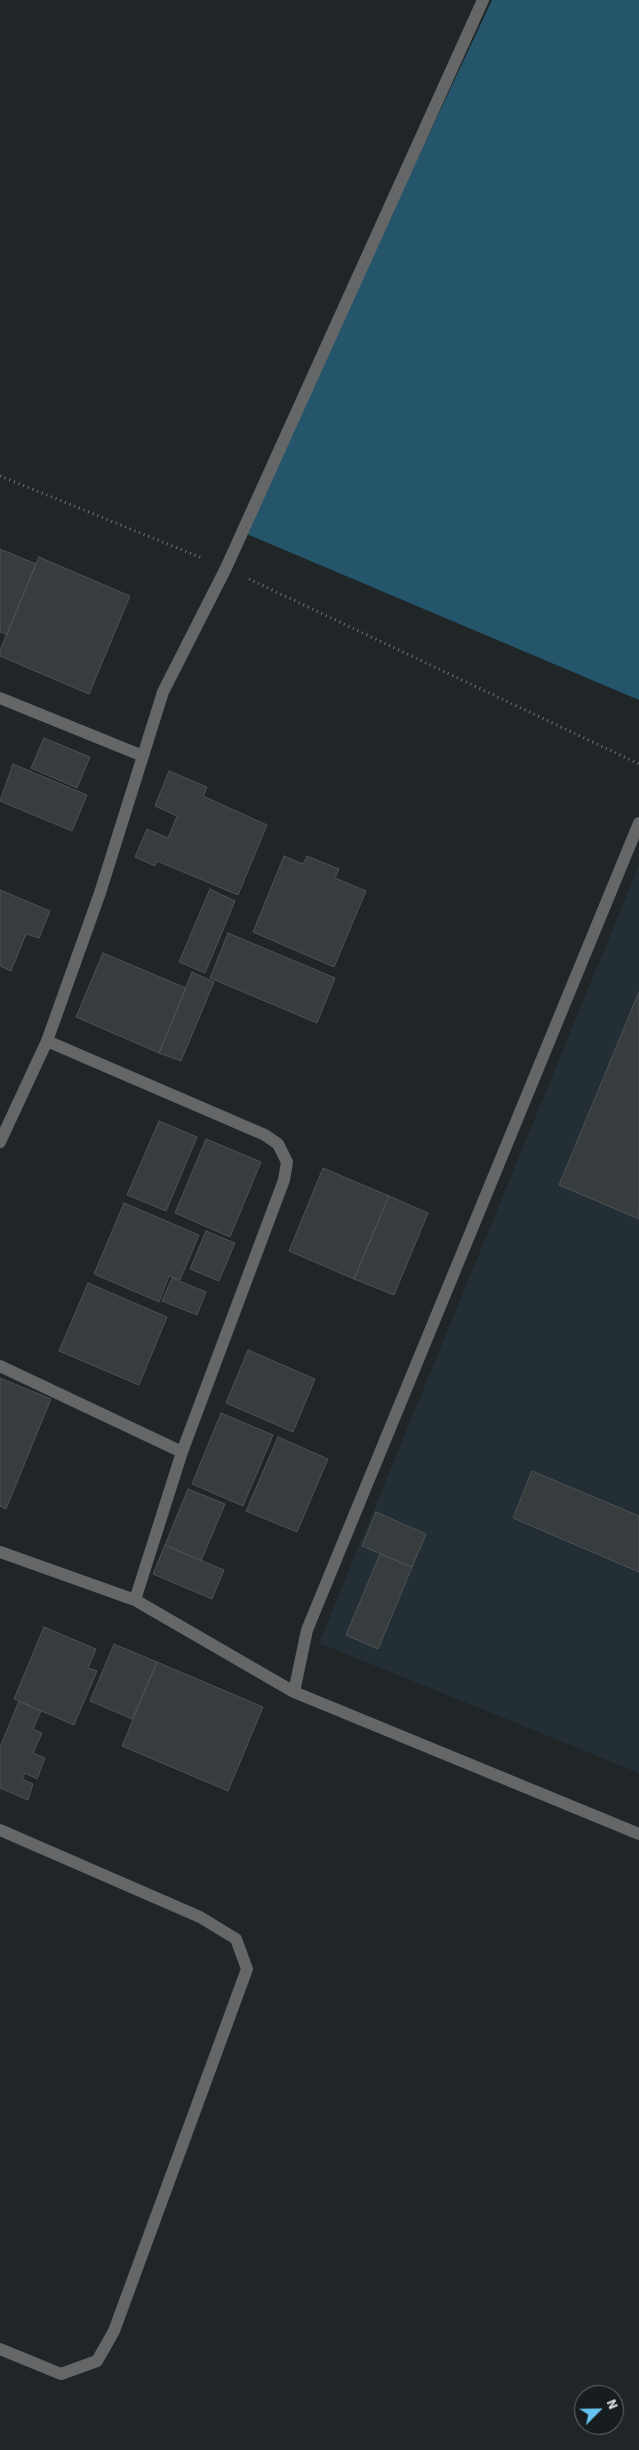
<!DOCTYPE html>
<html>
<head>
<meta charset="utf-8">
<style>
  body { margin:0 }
  #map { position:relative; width:639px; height:2450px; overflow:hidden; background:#202527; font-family:"Source Sans 3",sans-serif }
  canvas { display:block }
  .north { position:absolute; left:574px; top:2385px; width:50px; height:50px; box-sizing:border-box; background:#171c1e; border:1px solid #686c6e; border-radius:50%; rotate:67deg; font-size:14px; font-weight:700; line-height:20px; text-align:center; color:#e2e5e7 }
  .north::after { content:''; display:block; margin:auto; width:18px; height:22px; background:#66c4ef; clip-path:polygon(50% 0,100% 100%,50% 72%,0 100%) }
</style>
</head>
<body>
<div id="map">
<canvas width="639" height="2450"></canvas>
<div class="north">N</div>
</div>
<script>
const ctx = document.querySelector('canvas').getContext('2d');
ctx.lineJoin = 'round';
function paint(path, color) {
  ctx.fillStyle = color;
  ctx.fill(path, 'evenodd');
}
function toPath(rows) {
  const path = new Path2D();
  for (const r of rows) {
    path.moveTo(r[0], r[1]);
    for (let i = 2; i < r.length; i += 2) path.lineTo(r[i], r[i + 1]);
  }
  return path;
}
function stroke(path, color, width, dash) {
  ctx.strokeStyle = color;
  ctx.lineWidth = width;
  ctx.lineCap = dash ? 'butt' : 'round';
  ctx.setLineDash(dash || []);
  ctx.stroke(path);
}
const built = toPath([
  [639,865,639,1773,319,1643]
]);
const forest = toPath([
  [492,0,639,0,639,700,242,532]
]);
const building = toPath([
  [0,549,36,564,7,635,0,632,0,549],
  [39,557,130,596,89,694,0,656,0,650,39,557],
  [44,738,90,757,77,788,31,768,44,738],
  [13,764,87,795,72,831,0,801,13,764],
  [169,771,207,787,203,796,267,825,238,895,157,861,155,866,135,857,147,829,168,838,177,816,155,806,169,771],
  [284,856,303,864,307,856,339,869,335,878,366,891,334,967,253,932,284,856],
  [210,889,235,901,205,973,179,962,210,889],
  [0,890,50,911,39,938,26,934,11,971,0,966,0,890],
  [228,933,335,978,317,1023,210,978,228,933],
  [103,953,186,988,159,1053,76,1017,103,953],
  [192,972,214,982,181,1061,159,1053,192,972],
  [639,992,639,1219,559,1185,639,992],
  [159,1121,197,1137,166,1211,127,1195,159,1121],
  [206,1139,261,1162,230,1237,175,1213,206,1139],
  [323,1168,389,1196,354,1279,289,1251,323,1168],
  [389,1196,428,1213,394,1295,354,1279,389,1196],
  [124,1203,199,1235,180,1280,169,1276,159,1302,94,1274,124,1203],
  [206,1231,235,1243,219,1281,190,1269,206,1231],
  [172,1278,206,1292,197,1315,162,1301,172,1278],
  [88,1283,167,1317,139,1385,59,1351,88,1283],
  [248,1350,315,1379,293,1432,226,1403,248,1350],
  [0,1378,51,1399,6,1509,0,1506,0,1378],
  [221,1413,273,1435,243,1506,192,1484,221,1413],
  [278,1437,328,1459,297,1532,246,1511,278,1437],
  [532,1471,639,1516,639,1572,513,1518,532,1471],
  [188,1489,225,1504,201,1561,165,1545,188,1489],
  [376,1512,426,1534,412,1567,362,1546,376,1512],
  [165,1545,224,1570,212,1599,153,1574,165,1545],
  [380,1554,412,1567,378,1649,346,1635,380,1554],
  [44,1627,96,1649,88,1668,97,1671,74,1725,14,1699,44,1627],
  [114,1644,157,1662,132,1719,90,1701,114,1644],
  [157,1662,263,1707,228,1791,122,1746,157,1662],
  [19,1701,41,1711,33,1729,42,1733,33,1753,45,1758,37,1779,25,1773,22,1779,33,1784,28,1800,0,1788,0,1747,19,1701]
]);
const path = toPath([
  [0,476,202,558],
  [249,579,639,764]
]);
const street = toPath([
  [0,698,143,756],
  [47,1041,265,1135,278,1144,287,1162,284,1180,182,1452,135,1600],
  [0,1142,47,1041,100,893,163,692,226,568,483,0],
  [0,1366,182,1452],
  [0,1552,135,1600,294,1692,639,1834],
  [294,1692,307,1630,639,823],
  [0,1830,200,1917,236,1939,247,1969,114,2331,97,2361,61,2374,0,2349]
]);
paint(built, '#242f35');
paint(forest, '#24556b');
paint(building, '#373c3f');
stroke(building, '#4c5254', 1);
stroke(path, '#717577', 3, [1, 4]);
stroke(street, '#646667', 12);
</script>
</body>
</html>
